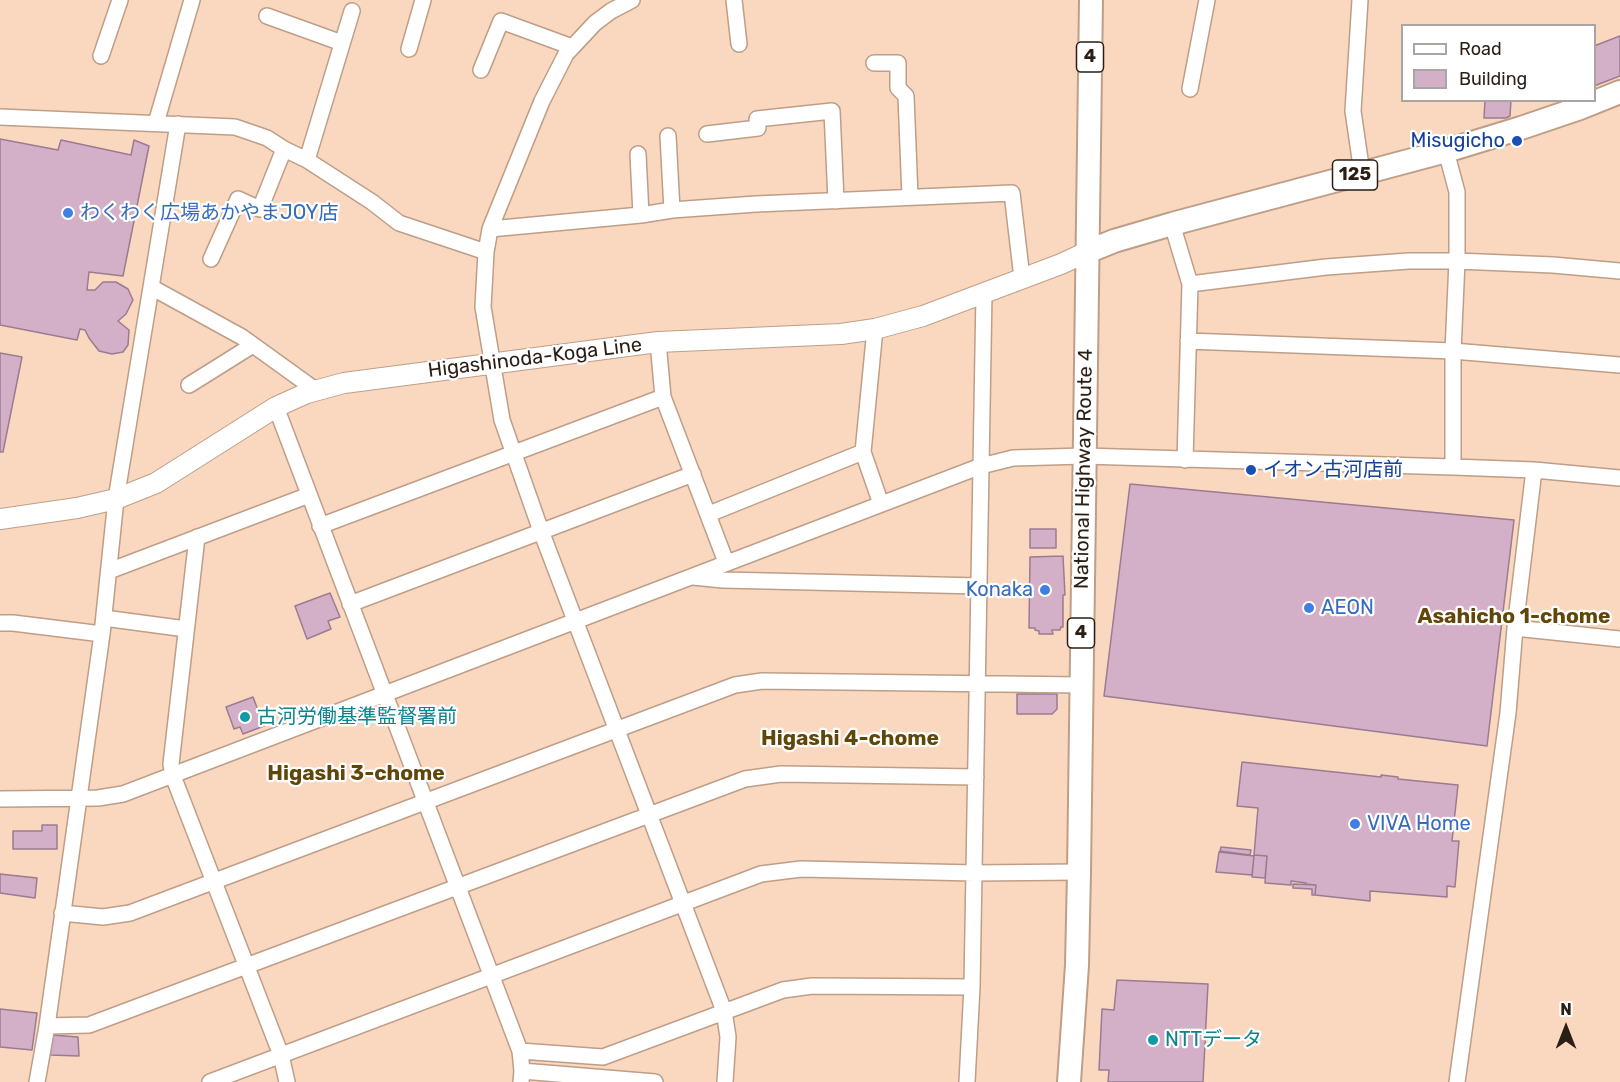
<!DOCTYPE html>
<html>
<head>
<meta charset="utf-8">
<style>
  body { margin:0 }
  #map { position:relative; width:1620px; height:1082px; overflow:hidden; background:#fad8c0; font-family:Rubik,sans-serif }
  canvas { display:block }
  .legend { position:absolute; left:1401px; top:24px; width:195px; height:78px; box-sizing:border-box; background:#fff; border:2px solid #aaa5a1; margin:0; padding:8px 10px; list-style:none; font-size:18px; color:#2a1e15 }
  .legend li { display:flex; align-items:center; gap:12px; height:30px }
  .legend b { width:30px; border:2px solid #aaa5a1 }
  .north { position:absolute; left:1536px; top:998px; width:60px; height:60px; -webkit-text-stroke:4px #fff; paint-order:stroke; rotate:0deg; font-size:16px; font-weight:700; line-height:24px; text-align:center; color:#2a1e15 }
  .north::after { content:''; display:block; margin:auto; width:21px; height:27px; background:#2a1e15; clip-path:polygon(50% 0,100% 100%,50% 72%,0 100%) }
</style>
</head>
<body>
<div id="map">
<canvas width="1620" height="1082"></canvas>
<ul class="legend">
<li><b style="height:8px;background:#fff"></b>Road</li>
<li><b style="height:16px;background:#d3b0c7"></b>Building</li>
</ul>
<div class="north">N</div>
</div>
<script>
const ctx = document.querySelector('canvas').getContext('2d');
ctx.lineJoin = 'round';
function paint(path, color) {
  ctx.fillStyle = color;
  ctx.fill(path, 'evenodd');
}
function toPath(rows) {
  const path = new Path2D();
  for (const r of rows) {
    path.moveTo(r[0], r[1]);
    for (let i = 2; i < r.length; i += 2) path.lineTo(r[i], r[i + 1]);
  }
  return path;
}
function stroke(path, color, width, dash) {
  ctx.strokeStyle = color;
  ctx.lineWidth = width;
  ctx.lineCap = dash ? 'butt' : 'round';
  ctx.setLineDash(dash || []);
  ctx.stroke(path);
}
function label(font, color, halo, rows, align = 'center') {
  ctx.font = font + ' Rubik,"Noto Sans JP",sans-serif';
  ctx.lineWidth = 4.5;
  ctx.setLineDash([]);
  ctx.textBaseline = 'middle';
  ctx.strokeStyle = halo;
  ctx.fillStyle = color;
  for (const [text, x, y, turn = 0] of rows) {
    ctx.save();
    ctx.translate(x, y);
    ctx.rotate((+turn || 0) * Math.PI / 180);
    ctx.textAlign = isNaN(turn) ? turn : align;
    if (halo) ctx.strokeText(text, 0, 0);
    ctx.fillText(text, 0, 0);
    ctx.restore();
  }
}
const building = toPath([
  [1620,36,1620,76,1594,86,1594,46,1620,36],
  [1485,100,1511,100,1510,116,1506,118,1484,118,1485,100],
  [0,139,58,150,61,140,131,155,134,140,149,146,123,276,89,272,87,290,95,290,103,282,116,282,128,289,133,300,126,314,118,321,129,330,128,345,123,352,112,354,99,351,89,338,85,330,80,329,77,340,0,325,0,139],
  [0,353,22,357,3,452,0,452,0,353],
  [1130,484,1514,520,1487,746,1104,696,1130,484],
  [1030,529,1056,529,1056,548,1030,548,1030,529],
  [1063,556,1065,595,1063,595,1063,627,1061,627,1060,630,1052,630,1053,634,1039,634,1039,631,1035,630,1035,628,1029,628,1030,557,1063,556],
  [330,593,340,617,328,621,331,629,307,639,295,606,330,593],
  [1017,694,1057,694,1057,709,1052,714,1017,714,1017,694],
  [253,697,264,726,243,734,240,727,234,729,226,707,253,697],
  [1242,762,1381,777,1381,775,1398,777,1398,779,1458,785,1452,841,1459,841,1455,887,1447,886,1447,897,1370,891,1370,901,1315,895,1316,885,1305,884,1306,883,1291,881,1291,885,1265,883,1267,856,1254,855,1258,808,1237,806,1242,762],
  [42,825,57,825,57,849,13,849,13,831,42,831,42,825],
  [1221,847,1251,850,1250,855,1220,851,1221,847],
  [1219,852,1254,856,1252,875,1216,872,1219,852],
  [1254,855,1267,856,1265,878,1252,877,1254,855],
  [0,874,37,878,35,898,0,893,0,874],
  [1293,884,1316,885,1315,895,1312,895,1312,889,1293,888,1293,884],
  [1117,980,1208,984,1203,1082,1108,1082,1109,1070,1099,1070,1102,1009,1114,1010,1117,980],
  [0,1009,37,1013,32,1050,0,1047,0,1009],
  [52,1035,78,1037,79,1056,50,1055,52,1035]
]);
const minor = toPath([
  [632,0,611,11,595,23,566,54,542,101,490,229,486,252,483,307,502,420,541,531,724,1011,728,1037,725,1082],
  [734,0,739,44],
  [1360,0,1353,111,1362,173],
  [267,16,342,43],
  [409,49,423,0],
  [101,56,120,0],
  [874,63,898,63,898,88,906,96,910,197],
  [481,70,501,21,572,47],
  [1190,89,1207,0],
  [0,117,235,127,267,138,284,149,307,160,372,202,399,223,486,252],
  [156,123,192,0],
  [707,134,758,128,757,119,832,111,836,201],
  [668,136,672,210],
  [1446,151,1457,192,1457,261,1453,351,1453,467],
  [638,154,641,215],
  [307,160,352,11],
  [1172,224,1190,284,1185,460],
  [490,229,641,215,672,210,756,204,1012,193,1022,278],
  [211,259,238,199,260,209,284,149],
  [1190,284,1326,267,1409,261,1457,261,1553,265,1620,271],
  [151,287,242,337,317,391],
  [875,329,863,452,881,504],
  [1188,341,1453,351,1620,365],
  [658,342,663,397,726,562],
  [189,385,253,345],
  [276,407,520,1051,522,1071,521,1082],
  [709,514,863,452],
  [320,526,663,397],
  [197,537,171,764,173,776,281,1055,287,1082],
  [109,571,309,495],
  [693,577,723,580,979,586],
  [350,604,693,474],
  [104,618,186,629],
  [0,623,13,623,102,634],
  [1515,628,1620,639],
  [0,799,98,798,123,794,981,466,1013,458,1084,456,1453,467,1534,470,1620,478],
  [62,913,103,917,130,913,735,685,762,681,1081,685],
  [47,1026,89,1025,745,779,781,774,976,777],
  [520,1051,603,1057,783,990,812,986,972,987],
  [522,1071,655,1082],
  [37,1082,47,1026,102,634,116,499,178,124],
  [210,1082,761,874,801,869,974,873,1079,872],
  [967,1082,972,987,984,293],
  [1457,1082,1508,713,1515,628,1534,470]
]);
const major = toPath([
  [0,519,77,508,116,499,156,483,276,407,307,393,344,383,658,342,841,334,875,329,923,316,1061,264,1087,252]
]);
const highway = toPath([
  [1087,252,1114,241,1172,224,1446,151,1521,128,1580,108,1620,92],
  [1069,1082,1077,965,1079,872,1091,0]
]);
const markers = [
  [1517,141,6,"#1a4fb4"],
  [68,213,6,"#3f7fe0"],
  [1251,470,6,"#1a4fb4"],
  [1045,590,6,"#3f7fe0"],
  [1309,608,6,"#3f7fe0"],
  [245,717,6,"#0f9aa8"],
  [1355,824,6,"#3f7fe0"],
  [1153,1040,6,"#0f9aa8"]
];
const shields = [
  [1090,57,27],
  [1355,175,45],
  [1081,633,27]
];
const shieldNames = [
  ["4",1090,57],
  ["125",1355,175],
  ["4",1081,633]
];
const transitNames = [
  ["Misugicho",1505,141],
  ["イオン古河店前",1263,470,"left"]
];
const shopNames = [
  ["わくわく広場あかやまJOY店",80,213],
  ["Konaka",1033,590,"right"],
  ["AEON",1321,608],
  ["VIVA Home",1367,824]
];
const streetNames = [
  ["Higashinoda-Koga Line",535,358,-7],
  ["National Highway Route 4",1084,469,-89]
];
const cultureNames = [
  ["古河労働基準監督署前",257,717],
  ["NTTデータ",1165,1040]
];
const neighbourhoodNames = [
  ["Asahicho 1-chome",1514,617],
  ["Higashi 4-chome",850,739],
  ["Higashi 3-chome",356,774]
];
paint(building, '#d3b0c7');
stroke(building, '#9b7b91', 1.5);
stroke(minor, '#be9e87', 18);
stroke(major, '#be9e87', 22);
stroke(highway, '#be9e87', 26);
stroke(minor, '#fff', 15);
stroke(major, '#fff', 20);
stroke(highway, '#fff', 22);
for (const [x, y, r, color] of markers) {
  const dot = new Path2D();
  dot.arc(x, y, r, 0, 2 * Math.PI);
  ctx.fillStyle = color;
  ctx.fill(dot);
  stroke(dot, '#fff', 2);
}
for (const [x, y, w] of shields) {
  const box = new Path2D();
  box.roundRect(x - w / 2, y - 15, w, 30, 4.5);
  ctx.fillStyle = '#fff';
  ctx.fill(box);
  stroke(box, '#2a1e15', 1.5);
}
label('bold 18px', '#2a1e15', null, shieldNames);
label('20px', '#164399', '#fff', transitNames, 'right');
label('20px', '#366cbe', '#fff', shopNames, 'left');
label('20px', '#2a1e15', '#fff', streetNames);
label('20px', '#0d838f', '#fff', cultureNames, 'left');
label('bold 21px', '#61460a', '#fff', neighbourhoodNames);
</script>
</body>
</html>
